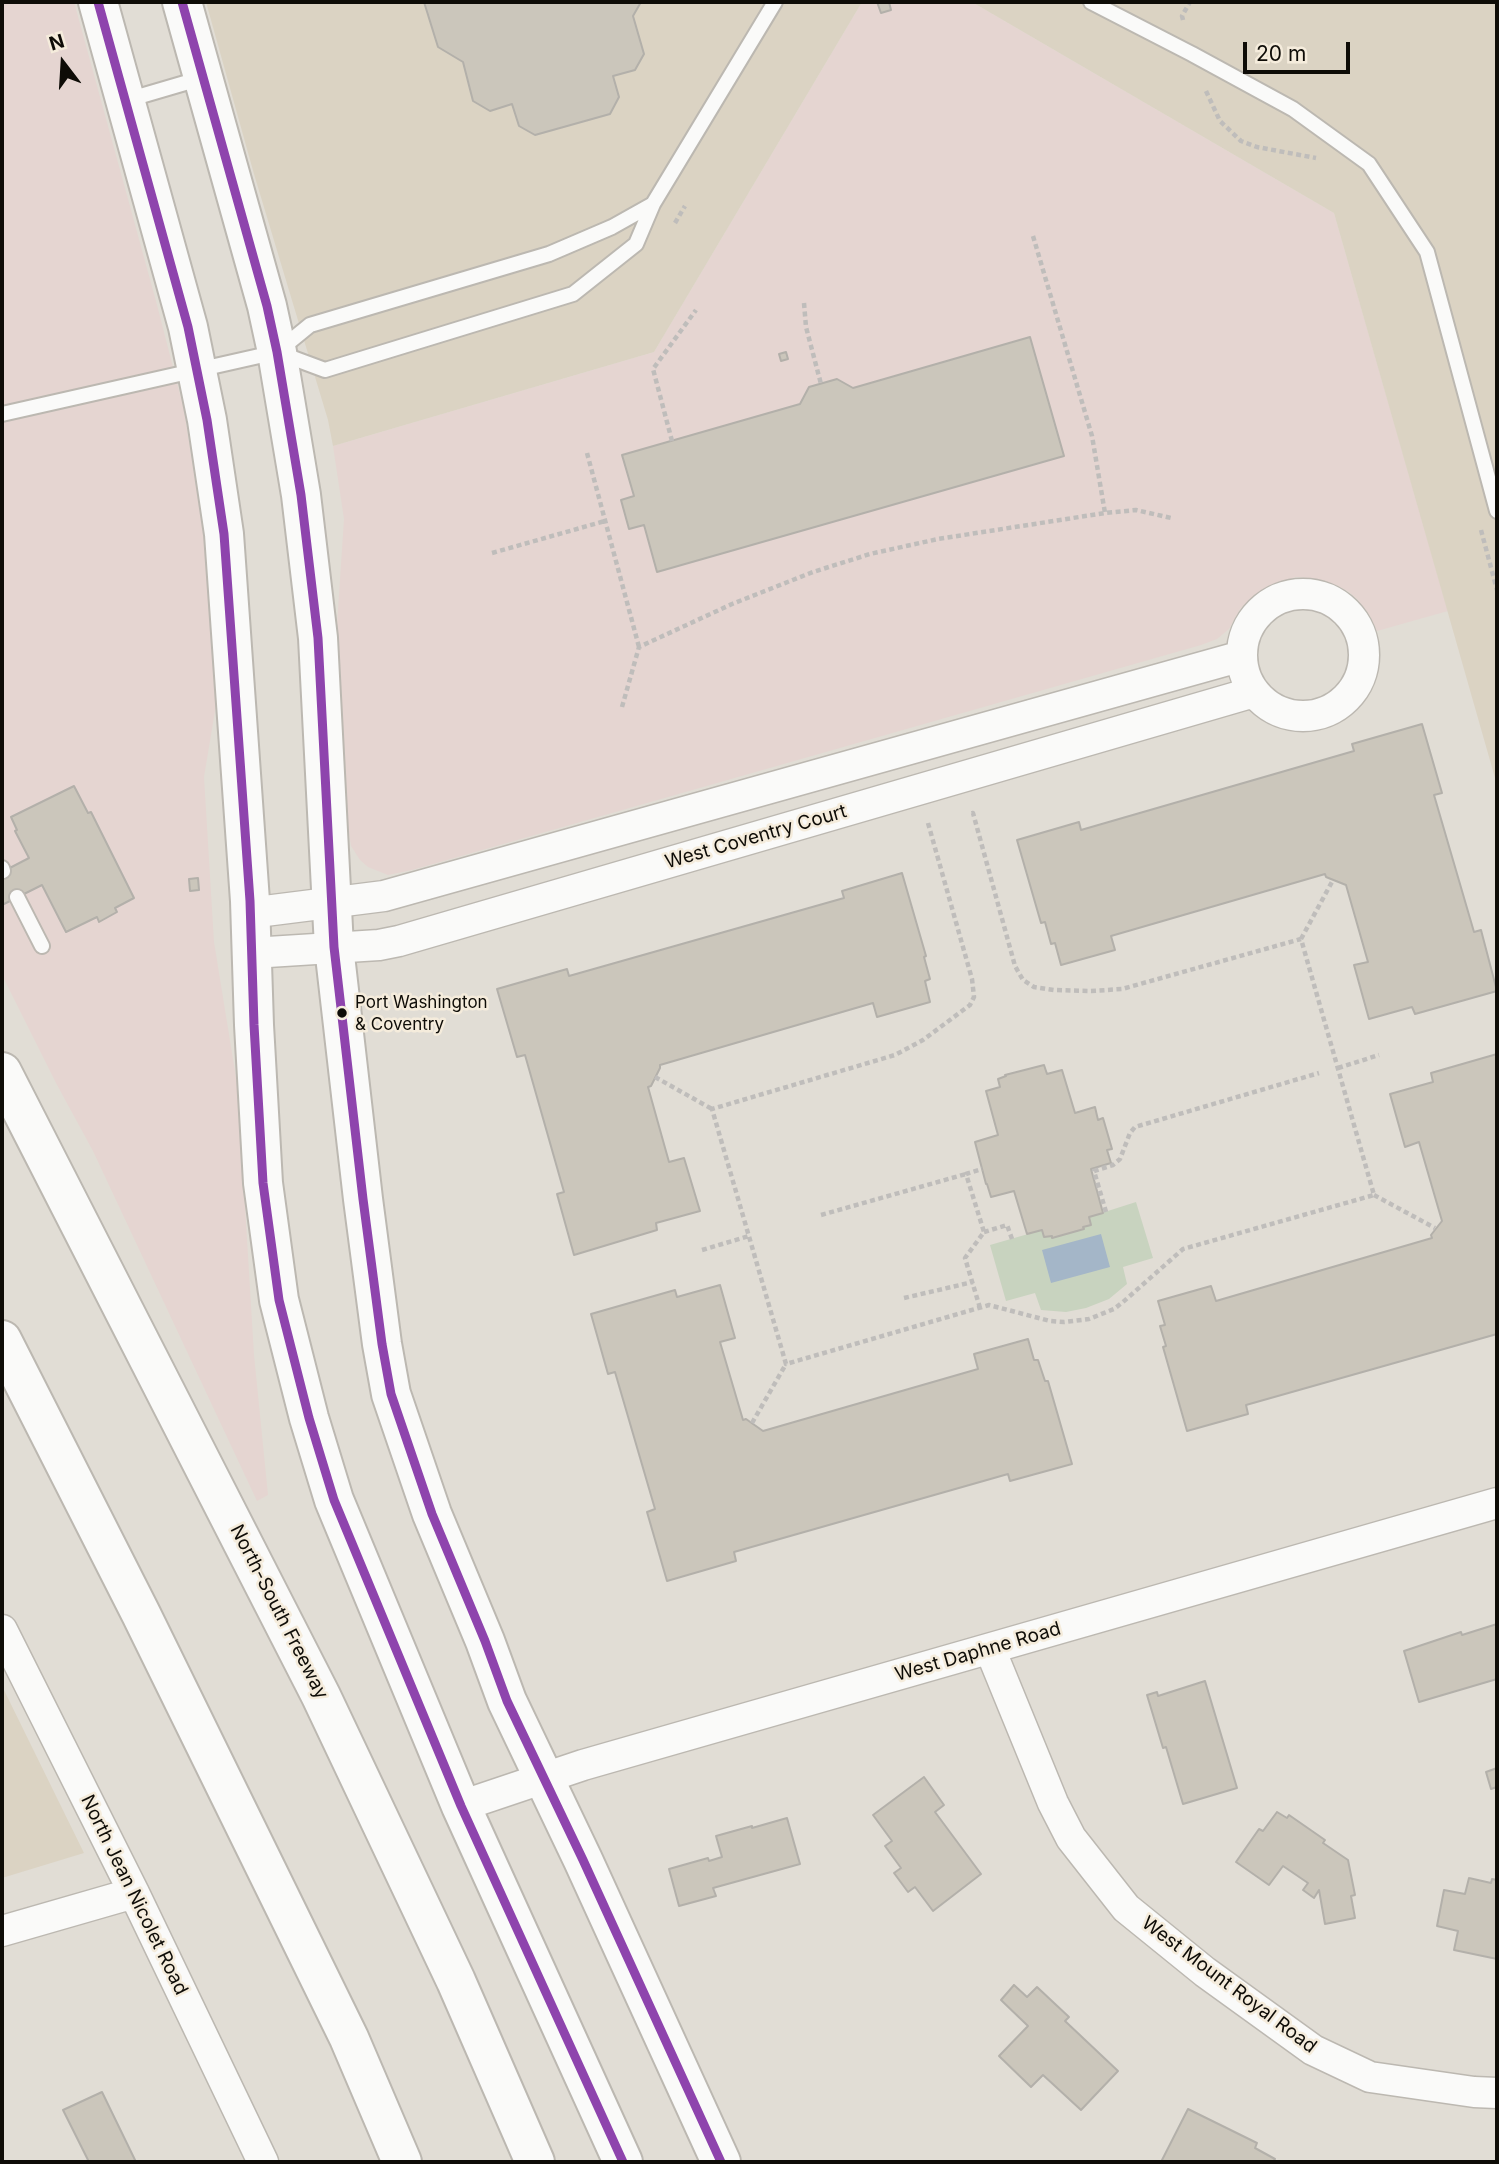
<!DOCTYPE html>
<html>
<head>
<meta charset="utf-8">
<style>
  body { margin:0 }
  #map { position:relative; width:1499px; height:2164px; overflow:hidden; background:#e1ddd5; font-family:Inter,sans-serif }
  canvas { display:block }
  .frame { position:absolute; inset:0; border:4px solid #0e0c07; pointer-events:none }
  .north { position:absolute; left:28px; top:28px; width:70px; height:70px; -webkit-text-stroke:5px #f5ecdc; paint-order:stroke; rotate:343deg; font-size:19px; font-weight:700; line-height:28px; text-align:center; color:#0e0c07 }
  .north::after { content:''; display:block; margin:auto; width:24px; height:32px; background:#0e0c07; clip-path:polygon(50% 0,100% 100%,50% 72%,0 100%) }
  .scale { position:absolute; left:1243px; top:42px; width:107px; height:32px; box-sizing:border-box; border:4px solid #0e0c07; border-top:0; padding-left:9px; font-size:21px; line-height:24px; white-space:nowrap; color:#0e0c07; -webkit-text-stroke:5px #f5ecdc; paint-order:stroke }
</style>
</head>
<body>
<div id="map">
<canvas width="1499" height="2164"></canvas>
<div class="frame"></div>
<div class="north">N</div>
<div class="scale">20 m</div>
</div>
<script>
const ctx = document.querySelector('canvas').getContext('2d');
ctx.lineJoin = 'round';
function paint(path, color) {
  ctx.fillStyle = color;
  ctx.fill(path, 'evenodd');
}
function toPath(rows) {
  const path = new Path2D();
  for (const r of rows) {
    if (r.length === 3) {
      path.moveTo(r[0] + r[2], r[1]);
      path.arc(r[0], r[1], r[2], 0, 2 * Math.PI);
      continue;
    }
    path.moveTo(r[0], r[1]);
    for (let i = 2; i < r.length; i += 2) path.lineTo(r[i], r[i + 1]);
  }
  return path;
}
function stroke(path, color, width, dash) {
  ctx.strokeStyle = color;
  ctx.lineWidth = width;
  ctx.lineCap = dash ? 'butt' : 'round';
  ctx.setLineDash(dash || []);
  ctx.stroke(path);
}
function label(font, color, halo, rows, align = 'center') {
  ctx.font = font + ' Inter,sans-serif';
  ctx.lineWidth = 5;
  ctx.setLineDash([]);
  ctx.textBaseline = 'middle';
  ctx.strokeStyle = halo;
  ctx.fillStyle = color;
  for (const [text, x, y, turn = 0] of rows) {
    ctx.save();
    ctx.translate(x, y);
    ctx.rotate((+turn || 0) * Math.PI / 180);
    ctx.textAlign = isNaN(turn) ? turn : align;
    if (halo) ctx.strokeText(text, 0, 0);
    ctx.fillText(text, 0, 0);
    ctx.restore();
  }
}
const commercial = toPath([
  [2,2,74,2,157,305,184,410,204,538,216,705,204,777,214,942,238,1090,254,1355,268,1495,257,1501,93,1151,56,1083,2,975],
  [862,2,972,2,1334,213,1448,611,1377,631,1370,616,1358,600,1349,592,1338,586,1310,578,1296,577,1266,587,1251,598,1240,609,1229,629,1217,639,1201,645,412,870,388,875,368,867,360,860,351,846,348,826,337,625,344,519,333,446,654,352]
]);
const built = toPath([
  [206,2,862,2,654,352,333,446,328,420,254,174],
  [972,2,1497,2,1497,785,1334,213],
  [2,1686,84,1853,2,1878]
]);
const green = toPath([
  [1136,1202,1153,1258,1123,1267,1127,1284,1109,1299,1086,1308,1066,1312,1041,1310,1035,1293,1006,1301,990,1245,1042,1230,1044,1237,1052,1236,1053,1238,1083,1229,1083,1227,1091,1225,1089,1217]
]);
const water = toPath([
  [1101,1234,1110,1267,1051,1283,1042,1250]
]);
const building = toPath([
  [424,2,641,2,633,16,644,54,635,70,613,76,619,97,610,114,535,135,519,126,512,104,490,111,473,101,463,62,438,47,424,2],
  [877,2,889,2,891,10,881,13,877,2],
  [1030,337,1064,456,657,572,644,525,629,529,621,500,634,496,622,455,800,404,809,387,837,379,853,388,1030,337],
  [786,352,788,359,781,361,779,354,786,352],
  [1422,724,1442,793,1434,795,1474,932,1481,930,1497,991,1415,1014,1412,1007,1369,1019,1354,965,1368,962,1346,885,1326,877,1325,874,1111,936,1115,950,1061,965,1055,943,1051,944,1045,922,1041,923,1017,840,1079,822,1081,830,1354,751,1352,744,1422,724],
  [74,786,88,813,91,812,134,898,115,908,117,912,99,922,97,917,66,932,42,885,2,905,2,872,29,858,15,831,17,830,11,817,74,786],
  [902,873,926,956,924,957,930,979,925,981,930,1002,877,1017,873,1003,660,1065,660,1068,651,1086,648,1087,669,1162,684,1158,700,1211,656,1223,657,1230,574,1255,557,1194,564,1192,525,1055,517,1057,497,989,567,969,569,976,844,898,842,891,902,873],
  [198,878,199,890,190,891,189,879,198,878],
  [1497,1054,1497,1334,1246,1405,1248,1414,1187,1431,1163,1347,1166,1346,1160,1326,1165,1325,1158,1301,1211,1286,1216,1301,1432,1238,1431,1235,1442,1221,1419,1142,1405,1147,1390,1094,1433,1082,1431,1073,1497,1054],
  [1044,1065,1047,1074,1062,1070,1075,1113,1095,1107,1098,1120,1103,1118,1112,1149,1107,1150,1111,1163,1091,1169,1103,1213,1089,1217,1091,1225,1083,1227,1084,1229,1052,1238,1052,1236,1044,1237,1042,1230,1027,1234,1014,1191,991,1197,987,1184,986,1184,975,1142,998,1135,986,1091,1000,1087,998,1079,1006,1076,1005,1075,1044,1065],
  [720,1285,735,1338,720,1342,743,1420,746,1419,763,1431,978,1369,974,1354,1028,1339,1034,1360,1038,1360,1045,1381,1048,1381,1072,1464,1010,1481,1008,1474,734,1552,736,1561,667,1581,647,1512,655,1509,615,1372,608,1374,591,1314,675,1290,677,1297,720,1285],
  [1497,1624,1497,1679,1419,1702,1404,1651,1461,1632,1462,1635,1497,1624],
  [1205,1681,1237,1788,1183,1804,1166,1747,1163,1748,1147,1695,1157,1692,1158,1696,1205,1681],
  [1497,1768,1497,1787,1491,1789,1486,1772,1497,1768],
  [924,1777,944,1805,935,1812,981,1874,933,1911,915,1887,908,1892,894,1873,901,1868,885,1846,892,1841,873,1815,924,1777],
  [1277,1812,1287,1818,1289,1815,1325,1840,1323,1843,1348,1860,1355,1895,1351,1896,1355,1918,1325,1924,1319,1890,1314,1898,1303,1890,1308,1883,1283,1866,1269,1885,1236,1862,1259,1829,1263,1831,1277,1812],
  [787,1818,800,1864,713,1888,716,1896,679,1906,669,1869,708,1858,709,1861,722,1857,716,1836,752,1826,752,1828,787,1818],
  [1469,1878,1491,1883,1492,1879,1497,1880,1497,1959,1454,1950,1458,1931,1437,1926,1444,1890,1465,1894,1469,1878],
  [1014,1985,1027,1997,1037,1987,1069,2017,1065,2021,1118,2071,1081,2110,1043,2075,1031,2087,999,2056,1028,2026,1001,2000,1014,1985],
  [102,2092,136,2162,89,2162,63,2110,102,2092],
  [1188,2109,1257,2143,1255,2148,1275,2159,1273,2162,1161,2162,1188,2109]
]);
const path = toPath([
  [1183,20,1182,16,1190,2],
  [1206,91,1220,121,1241,141,1257,147,1316,158],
  [675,223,685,206],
  [1033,236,1092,436,1105,513],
  [804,303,806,327,821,384],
  [672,441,653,369,696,310],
  [587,453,639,647],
  [1481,530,1497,590],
  [492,553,605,521],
  [622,707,639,647,732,604,813,572,870,554,938,539,1105,513,1136,510,1171,518],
  [928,823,972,979,974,997,970,1005,923,1040,895,1055,712,1109,786,1364,989,1305,1050,1321,1064,1322,1089,1319,1114,1309,1123,1302,1183,1249,1374,1195,1301,939,1122,989,1091,991,1054,990,1034,987,1023,980,1015,966,973,813,970,814],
  [1301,939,1333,880],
  [1338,1068,1379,1055],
  [655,1077,712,1109],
  [1374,1195,1435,1228],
  [1106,1212,1094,1171,1113,1165,1120,1159,1130,1133,1135,1127,1319,1073],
  [821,1215,966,1174],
  [984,1232,1007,1225,1012,1239],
  [702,1250,749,1236],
  [904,1298,973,1282],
  [980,1308,965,1258,984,1232,966,1174,982,1169],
  [752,1423,786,1364]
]);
const service = toPath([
  [1091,2,1192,54,1293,109,1369,164,1427,252,1497,511],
  [127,100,202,78],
  [282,354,325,370,573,294,636,244,653,204,775,2],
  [2,414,277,352,310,325,549,254,612,227,653,204],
  [2,868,3,871],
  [17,897,42,946]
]);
const minor = toPath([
  [1303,655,61],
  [249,913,384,896,1242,656],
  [252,953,379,945,399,941,1254,692],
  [2,1630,134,1893,263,2162],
  [990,1649,1053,1803,1071,1838,1126,1908,1205,1972,1313,2050,1370,2077,1474,2092,1497,2093],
  [461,1806,583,1765,1497,1503],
  [2,1931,134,1893]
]);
const secondary = toPath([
  [98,2,188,327,207,420,224,534,250,901,254,1025,263,1183,279,1300,309,1418,334,1500,461,1806,623,2162],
  [182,2,267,306,277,352,301,495,318,638,334,947,363,1199,382,1344,391,1394,432,1514,485,1641,507,1701,583,1860,721,2162]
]);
const motorway = toPath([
  [2,1072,321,1696,456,1981,535,2162],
  [2,1340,141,1614,349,2038,402,2162]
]);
const bus1 = toPath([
  [98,2,188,327,207,420,224,534,250,901,254,1025,263,1183,279,1300,309,1418,334,1500,461,1806,623,2162],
  [182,2,267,306,277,352,301,495,318,638,334,947,363,1199,382,1344,391,1394,432,1514,485,1641,507,1701,583,1860,721,2162]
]);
const markers = [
  [342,1013,6,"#0e0c07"]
];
const busNames = [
  ["Port Washington",355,1003],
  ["& Coventry",355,1025]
];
const streetNames = [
  ["West Coventry Court",756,837,-16],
  ["North-South Freeway",279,1612,63],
  ["West Daphne Road",978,1652,-16],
  ["North Jean Nicolet Road",134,1895,64],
  ["West Mount Royal Road",1229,1985,37]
];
paint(commercial, '#e5d5d1');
paint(built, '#dbd3c3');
paint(green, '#c8d3bf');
paint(water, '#a4b6c8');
paint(building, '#cbc6bb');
stroke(building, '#b3b0aa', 2);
stroke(service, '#bcb8b1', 18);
stroke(minor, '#bcb8b1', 33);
stroke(secondary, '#bcb8b1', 42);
stroke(motorway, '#bcb8b1', 42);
stroke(path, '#bfbdbb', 4.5, [5, 3.5]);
stroke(service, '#fafaf9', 14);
stroke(minor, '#fafaf9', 30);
stroke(secondary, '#fafaf9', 38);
stroke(motorway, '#fafaf9', 38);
stroke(bus1, '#8e44ad', 9);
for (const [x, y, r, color] of markers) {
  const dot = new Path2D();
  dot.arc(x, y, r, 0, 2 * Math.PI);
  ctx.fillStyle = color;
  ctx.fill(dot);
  stroke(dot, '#f5ecdc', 2.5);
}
label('17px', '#0e0c07', '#f5ecdc', busNames, 'left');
label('19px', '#0e0c07', '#f5ecdc', streetNames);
</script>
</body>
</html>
